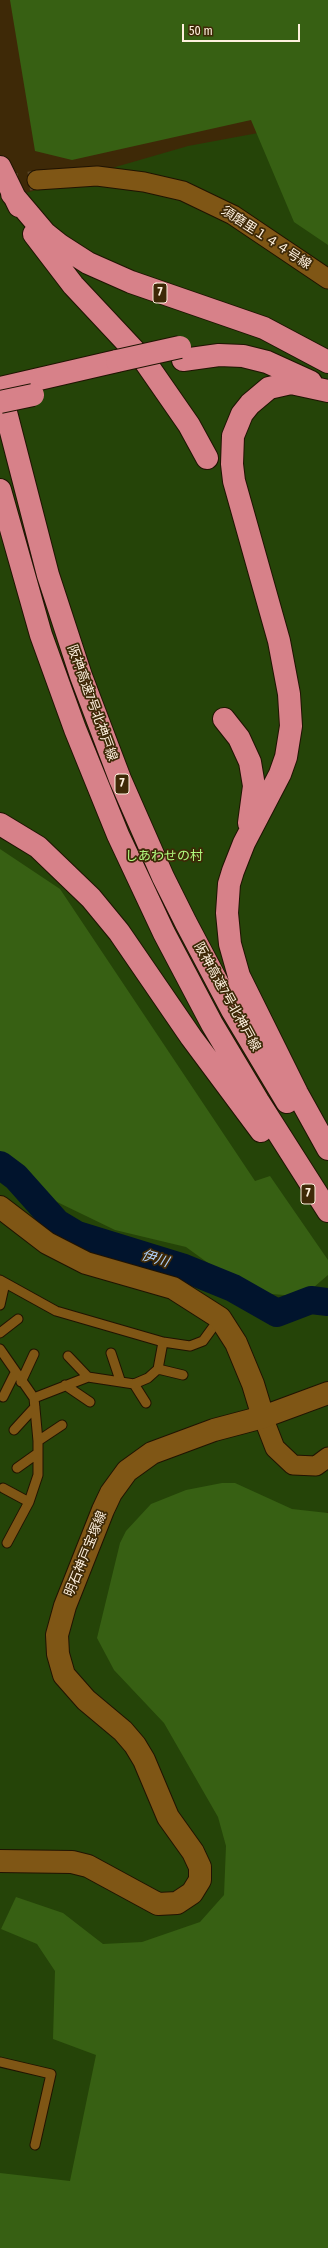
<!DOCTYPE html>
<html>
<head>
<meta charset="utf-8">
<style>
  body { margin:0 }
  #map { position:relative; width:328px; height:2248px; overflow:hidden; background:#3e2907; font-family:"Fira Sans Condensed",sans-serif }
  canvas { display:block }
  .scale { position:absolute; left:182px; top:24px; width:118px; height:18px; box-sizing:border-box; border:2px solid #fef0de; border-top:0; padding-left:5px; font-size:12px; line-height:14px; white-space:nowrap; color:#fef0de; -webkit-text-stroke:3px #3e2907; paint-order:stroke }
</style>
</head>
<body>
<div id="map">
<canvas width="328" height="2248"></canvas>
<div class="scale">50 m</div>
</div>
<script>
const ctx = document.querySelector('canvas').getContext('2d');
ctx.lineJoin = 'round';
function paint(path, color) {
  ctx.fillStyle = color;
  ctx.fill(path, 'evenodd');
}
function toPath(rows) {
  const path = new Path2D();
  for (const r of rows) {
    path.moveTo(r[0], r[1]);
    for (let i = 2; i < r.length; i += 2) path.lineTo(r[i], r[i + 1]);
  }
  return path;
}
function stroke(path, color, width, dash) {
  ctx.strokeStyle = color;
  ctx.lineWidth = width;
  ctx.lineCap = dash ? 'butt' : 'round';
  ctx.setLineDash(dash || []);
  ctx.stroke(path);
}
function label(font, color, halo, rows, align = 'center') {
  ctx.font = font + ' "Fira Sans Condensed","Noto Sans JP",sans-serif';
  ctx.lineWidth = 3.5;
  ctx.setLineDash([]);
  ctx.textBaseline = 'middle';
  ctx.strokeStyle = halo;
  ctx.fillStyle = color;
  for (const [text, x, y, turn = 0] of rows) {
    ctx.save();
    ctx.translate(x, y);
    ctx.rotate((+turn || 0) * Math.PI / 180);
    ctx.textAlign = isNaN(turn) ? turn : align;
    if (halo) ctx.strokeText(text, 0, 0);
    ctx.fillText(text, 0, 0);
    ctx.restore();
  }
}
const green = toPath([
  [328,120,328,1512,306,1529,249,1852,66,2248,0,2248,0,186,5,199,188,146]
]);
const forest = toPath([
  [10,0,328,0,328,245,294,222,251,120,72,160,35,151],
  [0,849,60,889,255,1181,270,1176,328,1260,328,1275,307,1293,296,1296,260,1293,226,1276,186,1247,115,1230,53,1200,0,1157],
  [222,1483,235,1483,292,1509,328,1513,328,2248,0,2248,0,2173,70,2181,96,2055,53,2039,55,1971,37,1944,1,1929,16,1897,63,1913,103,1944,142,1942,200,1922,224,1895,226,1846,218,1817,164,1723,114,1670,97,1638,120,1543,126,1531,151,1504,186,1490]
]);
const river = toPath([
  [0,1165,16,1177,57,1223,77,1235,184,1268,233,1288,277,1313,311,1300,328,1302]
]);
const minorTunnel = toPath([
  [0,185,37,180]
]);
const service = toPath([
  [0,1280,56,1311,163,1342,190,1346,203,1341,219,1319],
  [0,1305,5,1283],
  [0,1333,18,1319],
  [0,1349,34,1398,38,1441,38,1475,29,1502,7,1543],
  [111,1353,120,1380],
  [68,1356,88,1377],
  [158,1369,183,1375],
  [21,1382,34,1354],
  [134,1384,146,1403],
  [65,1385,90,1402],
  [3,1397,15,1373],
  [34,1398,88,1377,134,1384,148,1378,158,1369,163,1342],
  [14,1430,35,1407],
  [38,1441,62,1425],
  [17,1468,38,1453],
  [3,1488,29,1502],
  [0,2062,51,2074,35,2145]
]);
const minor = toPath([
  [37,180,97,176,144,182,183,191,233,215,328,279],
  [263,1417,275,1448,293,1465,316,1466,328,1457]
]);
const tertiary = toPath([
  [0,1207,47,1243,86,1263,173,1288,220,1318,236,1343,253,1384,263,1417,214,1430,152,1453,127,1471,111,1493,103,1510,65,1606,57,1635,58,1654,64,1675,86,1700,123,1731,135,1745,144,1760,168,1817,193,1852,200,1867,200,1880,192,1893,177,1903,158,1904,88,1866,72,1862,0,1861],
  [263,1417,328,1393]
]);
const motorway = toPath([
  [0,167,19,206],
  [12,194,45,233,60,245,88,263,131,282,264,328,328,362],
  [34,234,73,285,146,363,189,425,207,458],
  [183,360,219,355,243,356,267,362,311,382],
  [0,388,117,361],
  [0,389,48,575,81,676,120,779,163,877,186,923,232,1010,287,1102],
  [328,391,291,383,269,388,250,404,242,414,233,436,232,464,234,481,279,641,289,694,291,726,286,757,280,774,244,843,233,871,229,884,227,913,230,944,239,976,297,1093,328,1149],
  [0,490,41,635,75,729,118,835,164,933,212,1024,258,1101,328,1211],
  [224,719,239,738,250,762,254,786,249,823],
  [0,824,38,847,91,898,119,932,191,1037,261,1131]
]);
const motorwayBridge = toPath([
  [117,361,180,347],
  [0,402,33,395]
]);
const shields = [
  [160,293,14],
  [122,784,14],
  [308,1194,14]
];
const shieldNames = [
  ["7",160,293],
  ["7",122,784],
  ["7",308,1194]
];
const streetNames = [
  ["須磨里１４４号線",266,238,33],
  ["阪神高速7号北神戸線",92,703,70],
  ["阪神高速7号北神戸線",227,997,61],
  ["明石神戸宝塚線",86,1554,-68]
];
const parkNames = [
  ["しあわせの村",164,856]
];
const waterNames = [
  ["伊川",155,1259,17]
];
paint(green, '#254408');
paint(forest, '#376013');
stroke(river, '#01142d', 28);
stroke(minorTunnel, '#5b4727', 19, [19, 10]);
stroke(service, '#201302', 11);
stroke(minor, '#201302', 21);
stroke(tertiary, '#201302', 24);
stroke(motorway, '#201302', 24);
stroke(service, '#7f5615', 9);
stroke(minor, '#7f5615', 19);
stroke(tertiary, '#7f5615', 22);
stroke(motorway, '#d78189', 22);
stroke(motorwayBridge, '#201302', 24, []);
stroke(motorwayBridge, '#d78189', 22);
for (const [x, y, w] of shields) {
  const box = new Path2D();
  box.roundRect(x - w / 2, y - 10, w, 20, 3);
  ctx.fillStyle = '#3e2907';
  ctx.fill(box);
  stroke(box, '#fef0de', 1);
}
label('bold 12px', '#fef0de', null, shieldNames);
label('13px', '#fef0de', '#3e2907', streetNames);
label('13px', '#b1fb7f', '#3e2907', parkNames);
label('italic 14px', '#aed0fa', '#3e2907', waterNames);
</script>
</body>
</html>
